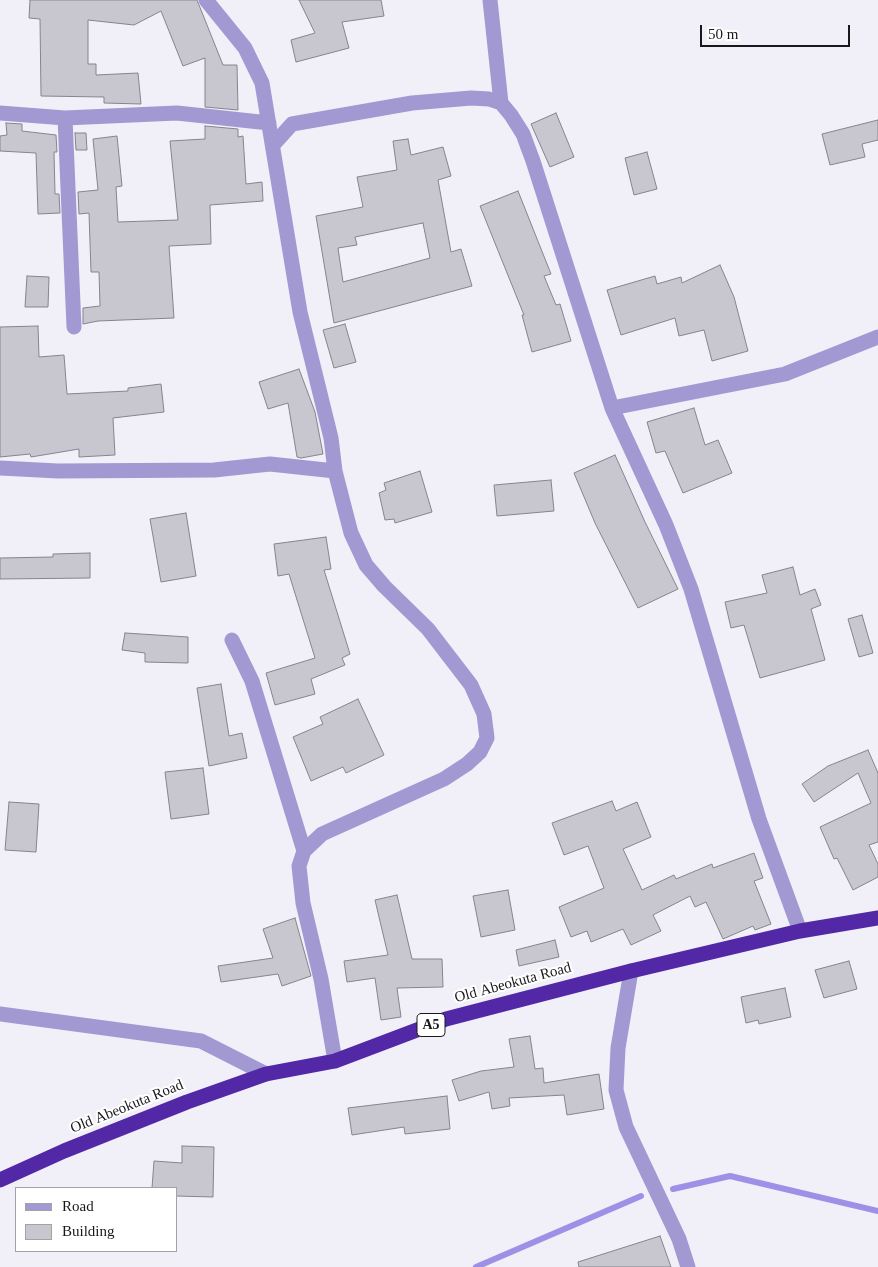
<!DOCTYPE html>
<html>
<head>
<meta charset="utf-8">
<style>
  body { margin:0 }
  #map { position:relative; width:878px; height:1267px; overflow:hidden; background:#f1f0f9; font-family:Georgia,serif }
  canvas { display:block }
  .legend { position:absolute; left:15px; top:1187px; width:162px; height:65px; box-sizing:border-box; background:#fff; border:1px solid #a3a3a4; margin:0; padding:6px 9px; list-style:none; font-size:15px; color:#18181b }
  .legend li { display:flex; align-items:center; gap:10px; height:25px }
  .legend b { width:25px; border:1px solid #a3a3a4 }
  .scale { position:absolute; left:700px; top:25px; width:150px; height:22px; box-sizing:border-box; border:2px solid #18181b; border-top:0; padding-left:6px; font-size:15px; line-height:18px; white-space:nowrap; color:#18181b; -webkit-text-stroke:4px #fff; paint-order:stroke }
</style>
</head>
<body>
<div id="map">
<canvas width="878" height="1267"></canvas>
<ul class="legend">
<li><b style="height:6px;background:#a299d3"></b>Road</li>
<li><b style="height:14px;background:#c8c7d0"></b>Building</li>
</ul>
<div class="scale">50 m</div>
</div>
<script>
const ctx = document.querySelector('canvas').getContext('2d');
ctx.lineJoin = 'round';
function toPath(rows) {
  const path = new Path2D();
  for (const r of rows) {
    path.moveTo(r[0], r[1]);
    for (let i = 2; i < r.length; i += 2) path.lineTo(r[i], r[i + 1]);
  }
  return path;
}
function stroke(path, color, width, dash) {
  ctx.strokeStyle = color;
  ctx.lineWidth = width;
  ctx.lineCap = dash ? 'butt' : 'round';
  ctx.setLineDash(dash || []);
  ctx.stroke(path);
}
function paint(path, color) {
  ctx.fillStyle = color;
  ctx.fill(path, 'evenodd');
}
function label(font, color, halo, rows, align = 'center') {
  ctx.font = font + ' Georgia,serif';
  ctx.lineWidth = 4;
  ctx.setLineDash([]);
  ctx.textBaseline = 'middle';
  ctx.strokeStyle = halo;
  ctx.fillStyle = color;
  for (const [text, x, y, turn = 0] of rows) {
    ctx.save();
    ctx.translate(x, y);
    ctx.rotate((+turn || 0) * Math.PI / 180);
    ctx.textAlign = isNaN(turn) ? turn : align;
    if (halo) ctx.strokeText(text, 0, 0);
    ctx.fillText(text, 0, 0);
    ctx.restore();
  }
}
const stream = toPath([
  [673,1189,730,1176,878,1211],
  [476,1267,641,1196]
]);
const building = toPath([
  [30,0,197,0,223,65,237,65,238,110,205,107,205,58,183,66,161,11,134,25,88,20,88,64,96,64,96,75,138,73,141,104,104,103,104,97,41,96,40,19,29,18,30,0],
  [299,0,381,0,384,16,342,22,349,48,296,62,291,40,315,33,299,0],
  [556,113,574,157,550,167,531,124,556,113],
  [878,120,878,140,862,144,865,157,830,165,822,134,878,120],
  [6,123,22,124,22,131,56,135,57,152,54,152,55,194,59,194,60,213,38,214,36,153,0,151,0,136,7,135,6,123],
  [205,126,238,129,238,137,243,136,246,184,262,182,263,201,210,205,211,244,169,246,174,318,98,321,83,324,83,308,100,306,99,272,91,272,89,213,79,214,78,192,98,190,93,139,117,136,122,186,116,187,118,222,178,220,170,141,205,139,205,126],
  [75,133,86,133,87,150,76,150,75,133],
  [408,139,411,155,443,147,451,176,438,180,451,252,461,249,472,286,334,323,316,216,363,207,357,177,397,170,393,141,408,139],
  [423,223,430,258,343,282,338,248,357,245,355,237,423,223],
  [647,152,657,189,634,195,625,158,647,152],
  [518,191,551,274,544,276,556,305,560,304,571,341,532,352,522,315,524,315,480,206,518,191],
  [720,265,734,297,748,351,712,361,704,330,679,336,675,318,621,335,607,290,655,276,657,284,681,277,682,283,720,265],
  [27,276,49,277,48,307,25,307,27,276],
  [345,324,356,362,334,368,323,330,345,324],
  [38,326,39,357,64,355,67,394,128,391,128,388,161,384,164,412,113,418,115,455,79,457,79,449,31,457,30,454,0,457,0,327,38,326],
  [299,369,315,412,323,454,301,458,297,457,288,403,268,409,259,382,299,369],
  [694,408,705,445,718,440,732,473,683,493,665,451,656,453,647,422,694,408],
  [615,455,645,522,678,589,638,608,595,523,574,473,615,455],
  [420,471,432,512,395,523,394,519,385,520,379,493,386,490,384,483,420,471],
  [551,480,554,511,497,516,494,485,551,480],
  [186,513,196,576,161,582,150,519,186,513],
  [326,537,331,569,324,570,350,654,342,658,345,665,311,679,315,694,275,705,266,673,315,658,289,574,278,576,274,544,326,537],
  [90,553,90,578,0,579,0,558,53,557,53,554,90,553],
  [793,567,800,595,815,589,821,605,811,609,825,660,760,678,744,625,731,628,725,602,767,593,762,575,793,567],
  [862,615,873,653,859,657,848,619,862,615],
  [125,633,188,637,188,663,145,662,145,653,122,650,125,633],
  [221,684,229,736,242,733,247,758,209,766,197,688,221,684],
  [358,699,384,755,346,773,343,767,311,781,293,737,323,724,320,717,358,699],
  [868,750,878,773,878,842,869,845,878,864,878,877,853,890,837,858,834,859,820,827,871,803,858,773,814,802,802,784,828,766,868,750],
  [203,768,209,814,171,819,165,772,203,768],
  [612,801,616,811,637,802,651,837,623,849,642,890,674,875,676,879,712,864,713,868,754,853,763,878,754,881,771,924,755,930,753,926,723,939,706,902,695,907,690,896,653,915,661,931,631,945,623,929,591,942,587,931,571,937,559,907,604,888,588,846,564,855,552,823,612,801],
  [9,802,39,804,36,852,5,850,9,802],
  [508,890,515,930,481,937,473,896,508,890],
  [397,895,412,959,442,959,443,987,397,988,401,1017,381,1020,375,978,347,982,344,961,388,955,375,900,397,895],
  [295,918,311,976,282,986,278,974,221,982,218,966,273,958,263,929,295,918],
  [555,940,559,957,519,966,516,950,555,940],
  [849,961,857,989,824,998,815,970,849,961],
  [785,988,791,1017,759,1024,758,1020,746,1023,741,997,785,988],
  [530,1036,535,1069,543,1068,544,1083,599,1074,604,1109,567,1115,564,1095,509,1098,510,1106,492,1109,489,1092,459,1101,452,1080,481,1071,514,1067,509,1039,530,1036],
  [447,1096,450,1129,405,1134,404,1127,352,1135,348,1108,447,1096],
  [182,1146,214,1147,213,1197,176,1196,176,1188,152,1188,154,1161,182,1163,182,1146],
  [660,1236,671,1267,579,1267,578,1262,660,1236]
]);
const street = toPath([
  [206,0,245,48,262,83,300,312,331,438,335,471,351,533,366,565,384,586,428,629,471,685,484,714,487,738,480,752,467,764,444,779,322,834,304,851,299,866,303,903,321,979,335,1061],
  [490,0,501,103],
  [0,113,65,118,177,113,269,123],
  [65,118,74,327],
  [273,145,292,124,412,103,471,98,489,99,501,103,511,115,523,134,533,161,612,408,666,525,691,589,759,819,800,931],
  [612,408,785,374,878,337],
  [0,468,58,471,214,470,270,464,335,471],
  [232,640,252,681,304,851],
  [631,971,618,1048,616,1090,626,1127,679,1239,688,1267],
  [0,1014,201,1041,266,1074]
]);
const highway = toPath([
  [0,1180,64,1151,187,1102,266,1074,335,1061,446,1019,631,971,800,931,878,918]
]);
const shields = [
  [431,1025,28]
];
const shieldNames = [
  ["A5",431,1025]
];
const streetNames = [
  ["Old Abeokuta Road",513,983,-15],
  ["Old Abeokuta Road",127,1107,-22]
];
stroke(stream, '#9f8fe7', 6);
paint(building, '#c8c7d0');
stroke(building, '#85848c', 1);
stroke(street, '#a299d3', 15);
stroke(highway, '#5228a6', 15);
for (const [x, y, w] of shields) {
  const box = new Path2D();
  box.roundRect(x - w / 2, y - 11.5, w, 23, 4);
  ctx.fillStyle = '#fff';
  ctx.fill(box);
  stroke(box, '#18181b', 1);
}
label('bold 14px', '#18181b', null, shieldNames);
label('15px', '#18181b', '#fff', streetNames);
</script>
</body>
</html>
